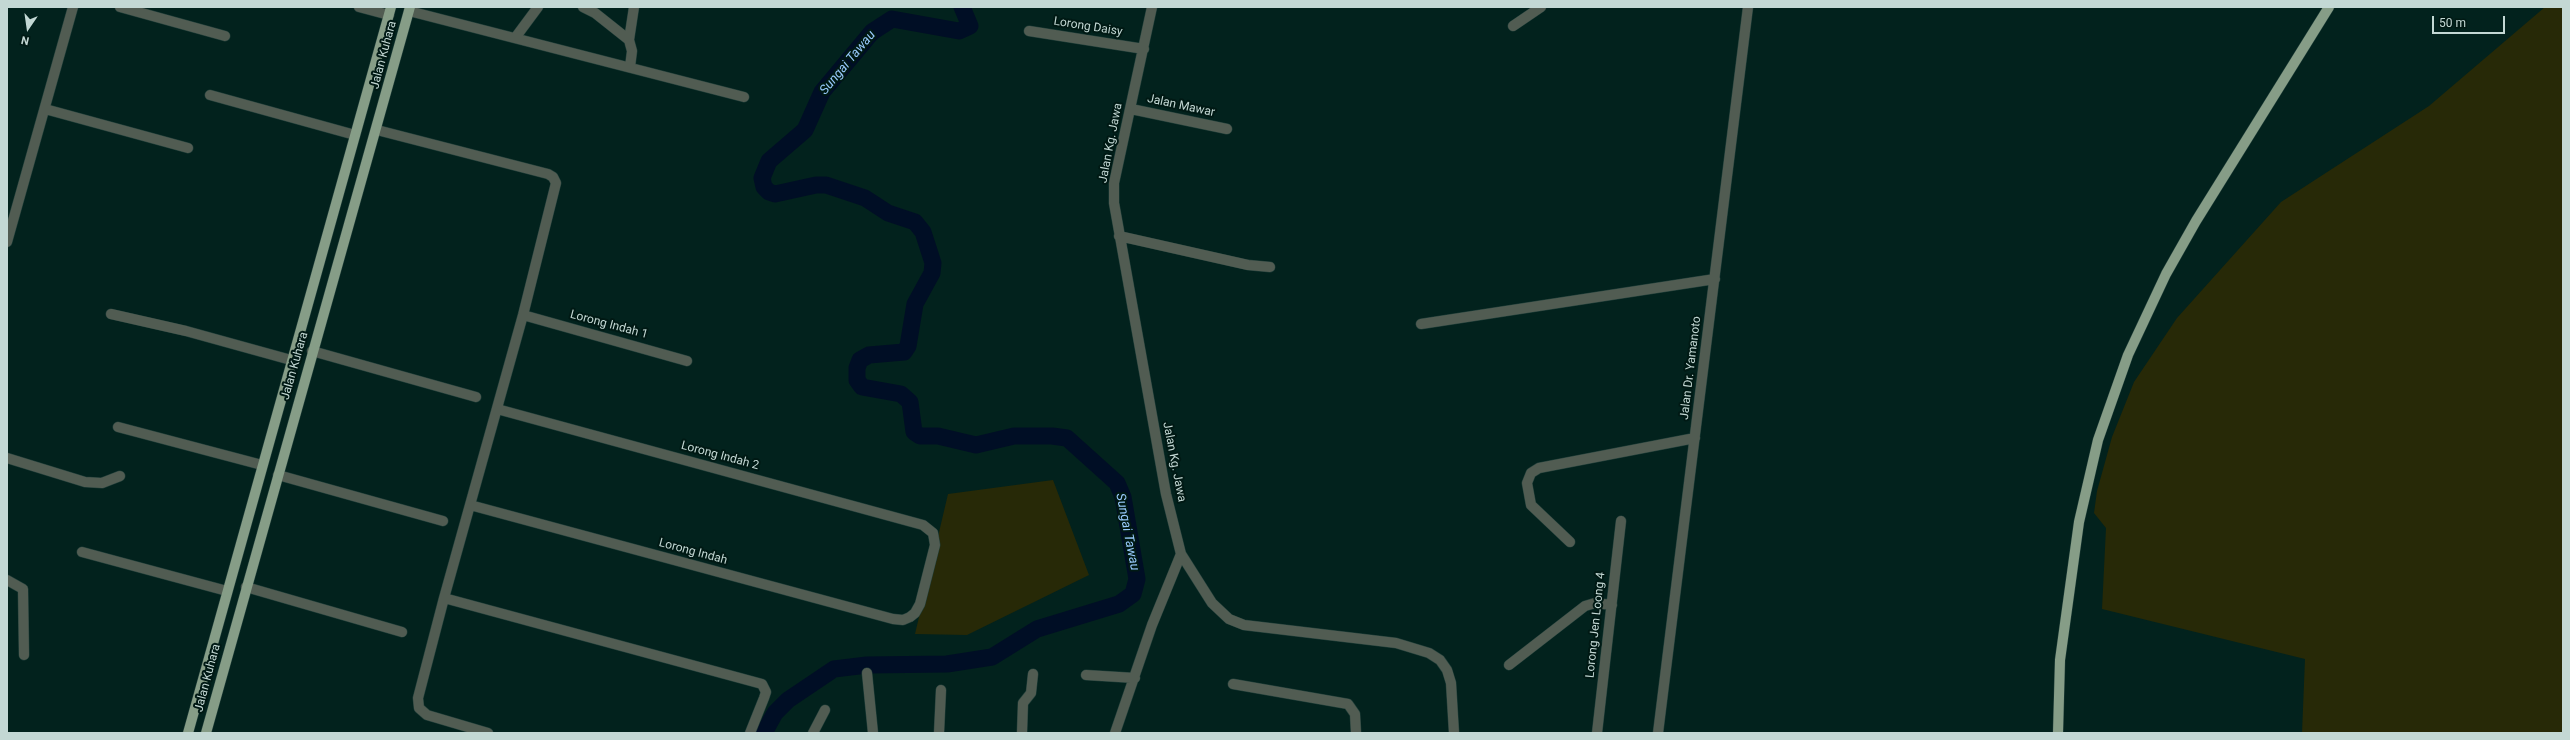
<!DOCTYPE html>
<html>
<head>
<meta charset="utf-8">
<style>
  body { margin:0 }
  #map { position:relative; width:2570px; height:740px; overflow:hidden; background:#02221d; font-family:Roboto,sans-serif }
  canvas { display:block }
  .frame { position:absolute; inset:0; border:8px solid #c3d8d4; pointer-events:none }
  .north { position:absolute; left:8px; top:8px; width:40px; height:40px; -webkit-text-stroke:3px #001914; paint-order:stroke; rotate:193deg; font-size:11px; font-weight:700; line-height:16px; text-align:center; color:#c3d8d4 }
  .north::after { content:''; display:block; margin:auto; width:14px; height:18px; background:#c3d8d4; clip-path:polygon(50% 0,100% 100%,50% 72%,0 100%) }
  .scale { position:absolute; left:2432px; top:16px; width:73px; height:18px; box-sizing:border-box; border:2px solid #c3d8d4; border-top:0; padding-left:5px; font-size:12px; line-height:14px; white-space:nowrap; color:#c3d8d4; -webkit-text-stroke:3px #001914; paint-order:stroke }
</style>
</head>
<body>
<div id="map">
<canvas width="2570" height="740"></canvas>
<div class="frame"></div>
<div class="north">N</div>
<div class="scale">50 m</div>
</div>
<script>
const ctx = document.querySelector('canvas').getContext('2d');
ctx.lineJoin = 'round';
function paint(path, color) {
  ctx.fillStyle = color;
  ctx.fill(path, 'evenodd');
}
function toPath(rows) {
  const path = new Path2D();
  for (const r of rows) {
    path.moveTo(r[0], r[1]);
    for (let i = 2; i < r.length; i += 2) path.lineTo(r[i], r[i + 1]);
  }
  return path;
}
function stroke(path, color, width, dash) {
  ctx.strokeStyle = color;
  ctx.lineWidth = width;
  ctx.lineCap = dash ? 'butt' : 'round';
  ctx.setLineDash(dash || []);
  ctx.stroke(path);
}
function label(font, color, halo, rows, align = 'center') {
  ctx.font = font + ' Roboto,sans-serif';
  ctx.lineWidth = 4;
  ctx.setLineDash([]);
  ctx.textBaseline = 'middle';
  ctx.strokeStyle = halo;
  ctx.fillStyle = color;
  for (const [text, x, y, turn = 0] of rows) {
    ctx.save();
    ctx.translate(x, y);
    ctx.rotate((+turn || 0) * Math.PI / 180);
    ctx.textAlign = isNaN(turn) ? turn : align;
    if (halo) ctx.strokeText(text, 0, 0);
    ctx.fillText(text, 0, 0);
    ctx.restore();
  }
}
const green = toPath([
  [2545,7,2563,7,2563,733,2302,733,2305,659,2102,609,2106,528,2094,513,2097,491,2112,437,2134,382,2177,318,2281,202,2429,106],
  [1053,480,1089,575,967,635,915,634,948,494]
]);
const river = toPath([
  [764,733,775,713,788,700,834,669,867,665,947,664,992,657,1037,629,1119,604,1133,594,1137,579,1123,497,1117,483,1067,438,1052,436,1014,436,976,445,938,436,920,436,914,432,910,402,901,394,862,387,857,380,857,368,860,360,869,355,904,352,908,346,915,304,932,273,933,263,923,232,915,222,888,213,865,198,826,185,816,185,775,194,769,192,764,187,762,178,769,161,805,130,822,92,872,32,892,19,959,31,970,26,962,7]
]);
const minor = toPath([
  [120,7,225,36],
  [359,7,389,15],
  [583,7,595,13,629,40,632,51,630,67],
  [1152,7,1114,183,1114,203,1166,494,1181,554,1212,603,1229,619,1244,625,1396,643,1429,653,1440,660,1447,670,1451,683,1454,733],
  [409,11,744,97],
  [1513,26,1541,7],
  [1029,31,1144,49],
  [515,38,538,7],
  [629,40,634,7],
  [210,95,355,135],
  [45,109,188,148],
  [1131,109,1227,129],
  [377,130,548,174,553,177,556,183,523,315,444,598],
  [1119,236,1248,265,1270,267],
  [7,242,73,7],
  [111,314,186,331,291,360],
  [523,315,687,361],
  [1421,324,1715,279],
  [312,351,476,397],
  [118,427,262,465],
  [7,458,85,482,102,483,120,476],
  [278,475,443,521],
  [470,505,893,619,903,620,910,617,915,613,920,604,935,545,933,533,923,525,497,409],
  [1570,542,1531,505,1527,483,1531,473,1539,468,1695,438],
  [82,552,227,591],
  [7,580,23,589,24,655],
  [246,587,402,632],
  [1509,665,1585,606,1595,603,1612,605],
  [867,673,873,733],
  [1086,675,1135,678],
  [1233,684,1348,704,1355,714,1356,733],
  [488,733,427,715,419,708,418,698,444,598,762,684,766,692,764,698,750,733],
  [813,733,825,710],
  [939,733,941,690],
  [1022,733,1023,703,1031,693,1033,674],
  [1115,733,1152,625,1181,554],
  [1597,733,1621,521],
  [1658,733,1748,7]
]);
const major = toPath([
  [188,733,391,7],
  [206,733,410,7],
  [2058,733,2060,660,2079,522,2098,440,2128,355,2166,274,2196,221,2329,7]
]);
const streetNames = [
  ["Lorong Daisy",1088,27,9],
  ["Jalan Kuhara",384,55,-75],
  ["Jalan Mawar",1181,106,12],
  ["Jalan Kg. Jawa",1111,143,-79],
  ["Lorong Indah 1",609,325,15],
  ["Jalan Kuhara",295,366,-74],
  ["Jalan Dr. Yamanoto",1691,368,-83],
  ["Lorong Indah 2",720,456,15],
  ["Jalan Kg. Jawa",1174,462,79],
  ["Lorong Indah",693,552,15],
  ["Lorong Jen Loong 4",1596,625,-84],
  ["Jalan Kuhara",208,678,-75]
];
const waterNames = [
  ["Sungai Tawau",848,63,-50],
  ["Sungai Tawau",1127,532,79]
];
paint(green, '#272907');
stroke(river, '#000e25', 17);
stroke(minor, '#213f3a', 11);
stroke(major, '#213f3a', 11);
stroke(minor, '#515c52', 10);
stroke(major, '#869d87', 10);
label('12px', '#c3d8d4', '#001914', streetNames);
label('italic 13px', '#97c9fb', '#001914', waterNames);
</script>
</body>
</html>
